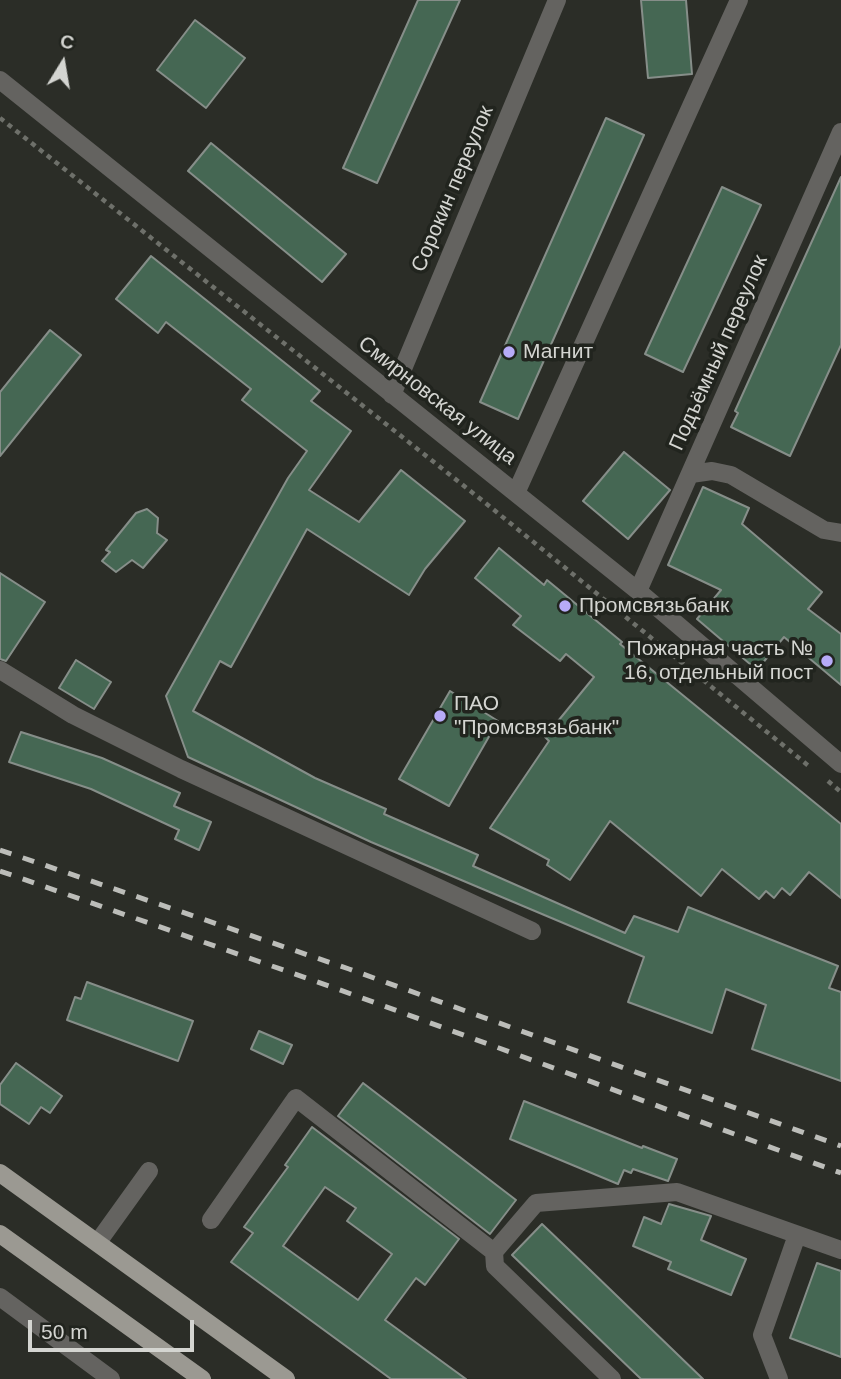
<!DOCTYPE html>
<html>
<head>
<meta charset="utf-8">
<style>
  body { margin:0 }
  #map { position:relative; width:841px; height:1379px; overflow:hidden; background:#2b2d27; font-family:Arial,sans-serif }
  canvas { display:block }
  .north { position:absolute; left:28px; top:28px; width:70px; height:70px; -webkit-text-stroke:5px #21241e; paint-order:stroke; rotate:11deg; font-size:19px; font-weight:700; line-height:28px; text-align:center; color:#d4d5d1 }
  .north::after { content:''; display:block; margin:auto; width:24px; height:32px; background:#d4d5d1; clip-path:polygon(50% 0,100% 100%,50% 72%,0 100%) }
  .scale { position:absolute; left:28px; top:1320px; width:166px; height:32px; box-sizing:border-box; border:4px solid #d4d5d1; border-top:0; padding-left:9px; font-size:21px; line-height:24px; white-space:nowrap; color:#d4d5d1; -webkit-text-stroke:5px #21241e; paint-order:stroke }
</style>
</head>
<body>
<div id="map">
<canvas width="841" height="1379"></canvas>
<div class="north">С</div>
<div class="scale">50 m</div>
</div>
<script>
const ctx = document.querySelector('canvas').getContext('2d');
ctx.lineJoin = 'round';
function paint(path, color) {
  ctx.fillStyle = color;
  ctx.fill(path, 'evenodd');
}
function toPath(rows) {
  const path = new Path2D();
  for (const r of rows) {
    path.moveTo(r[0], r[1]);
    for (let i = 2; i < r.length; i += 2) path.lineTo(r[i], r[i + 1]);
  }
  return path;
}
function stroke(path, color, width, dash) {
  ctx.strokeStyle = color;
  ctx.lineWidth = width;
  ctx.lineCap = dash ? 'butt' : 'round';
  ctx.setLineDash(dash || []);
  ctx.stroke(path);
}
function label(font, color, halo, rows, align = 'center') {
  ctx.font = font + ' Arial,sans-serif';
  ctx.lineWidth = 7;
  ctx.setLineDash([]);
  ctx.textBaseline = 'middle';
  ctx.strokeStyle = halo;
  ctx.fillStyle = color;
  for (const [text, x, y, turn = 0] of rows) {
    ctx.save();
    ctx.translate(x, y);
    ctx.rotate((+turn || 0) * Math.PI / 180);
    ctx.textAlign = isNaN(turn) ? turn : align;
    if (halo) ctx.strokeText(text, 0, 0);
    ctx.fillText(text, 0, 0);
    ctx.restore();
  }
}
const building = toPath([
  [418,0,460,0,377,183,343,168,418,0],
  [641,0,686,0,692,74,648,78,641,0],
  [195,20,245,58,206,108,157,70,195,20],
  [606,118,644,135,518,419,480,402,606,118],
  [211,143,346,254,322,282,188,171,211,143],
  [841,177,841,345,790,456,731,427,738,413,735,411,841,177],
  [722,187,761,205,683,372,645,354,722,187],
  [151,256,320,391,311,401,351,431,309,490,359,522,401,470,465,521,425,569,409,595,307,529,231,667,220,661,193,711,315,778,386,809,384,814,478,855,473,866,625,933,634,916,678,932,688,907,838,966,829,988,841,992,841,1081,752,1049,766,1005,726,989,712,1033,628,1002,644,957,371,842,188,757,166,696,288,478,307,451,242,400,251,389,166,322,158,333,116,299,151,256],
  [50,330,81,355,0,456,0,392,50,330],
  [624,452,670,490,628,539,583,501,624,452],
  [703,487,749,508,742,524,822,592,808,609,841,634,841,685,784,637,757,670,697,619,721,590,668,565,703,487],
  [147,509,158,518,157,533,167,540,143,568,132,560,116,572,102,561,110,552,106,550,136,513,147,509],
  [499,548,544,585,547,580,622,642,620,644,841,824,841,898,809,872,790,895,782,888,774,898,766,891,759,899,722,869,701,896,610,821,570,880,547,865,549,860,490,828,549,741,545,737,594,677,566,654,560,661,513,625,521,616,475,578,499,548],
  [0,573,45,602,6,661,0,659,0,573],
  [76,660,111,682,94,709,59,688,76,660],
  [450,691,498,721,449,806,399,779,450,691],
  [21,732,102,758,180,793,174,806,211,822,199,850,175,839,179,830,91,789,9,762,21,732],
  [87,982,193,1021,178,1061,67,1020,75,997,81,999,87,982],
  [259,1031,292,1045,283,1064,251,1049,259,1031],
  [16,1063,62,1096,50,1113,41,1107,29,1124,0,1104,0,1085,16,1063],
  [363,1083,516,1200,490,1234,338,1116,363,1083],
  [524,1101,642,1148,643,1146,677,1159,668,1181,633,1169,631,1173,624,1170,618,1184,510,1139,524,1101],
  [312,1127,459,1239,425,1285,416,1278,385,1320,466,1379,391,1379,231,1262,253,1233,244,1227,288,1167,285,1165,312,1127],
  [325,1187,356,1208,347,1221,392,1254,358,1300,283,1246,325,1187],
  [669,1204,711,1216,701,1240,746,1259,731,1295,668,1269,671,1262,633,1246,644,1217,661,1224,669,1204],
  [542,1224,588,1268,703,1379,641,1379,512,1255,542,1224],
  [817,1263,841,1271,841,1357,790,1338,817,1263]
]);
const path = toPath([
  [0,118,483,501,810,767],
  [828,781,841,792]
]);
const minor = toPath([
  [0,80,638,591,841,764],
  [392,395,557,0],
  [691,474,712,471,731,475,824,530,841,533],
  [516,493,739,0],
  [638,591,841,132],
  [0,670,73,715,181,769,532,931],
  [211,1220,296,1098,494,1252],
  [98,1242,149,1171],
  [0,1297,111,1379],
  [612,1379,495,1266,494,1252,536,1203,677,1192,841,1250],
  [779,1379,762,1335,797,1235]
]);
const major = toPath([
  [0,1173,286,1379],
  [0,1234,202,1379]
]);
const rail = toPath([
  [0,850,349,969,841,1146],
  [0,871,332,987,841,1173]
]);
const markers = [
  [509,352,7,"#b7abf8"],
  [565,606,7,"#b7abf8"],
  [827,661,7,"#b7abf8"],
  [440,716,7,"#b7abf8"]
];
const streetNames = [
  ["Сорокин переулок",453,189,-67],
  ["Подъёмный переулок",719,353,-66],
  ["Смирновская улица",437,401,38]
];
const poiNames = [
  ["Магнит",523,352],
  ["Промсвязьбанк",579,606],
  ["Пожарная часть №",813,649,"right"],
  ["16, отдельный пост",813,673,"right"],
  ["ПАО",454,704],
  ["\"Промсвязьбанк\"",454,728]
];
paint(building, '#456753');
stroke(building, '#868e89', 2);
stroke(path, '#6e706a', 4.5, [5, 5]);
stroke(minor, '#646360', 18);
stroke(major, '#9b9992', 18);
stroke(rail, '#bcbdb9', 5, [12, 12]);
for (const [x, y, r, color] of markers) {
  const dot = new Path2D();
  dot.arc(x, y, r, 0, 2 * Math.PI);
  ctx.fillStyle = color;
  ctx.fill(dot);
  stroke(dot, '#21241e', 2.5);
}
label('21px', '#d4d5d1', '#21241e', streetNames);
label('21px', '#d4d5d1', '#21241e', poiNames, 'left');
</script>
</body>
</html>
